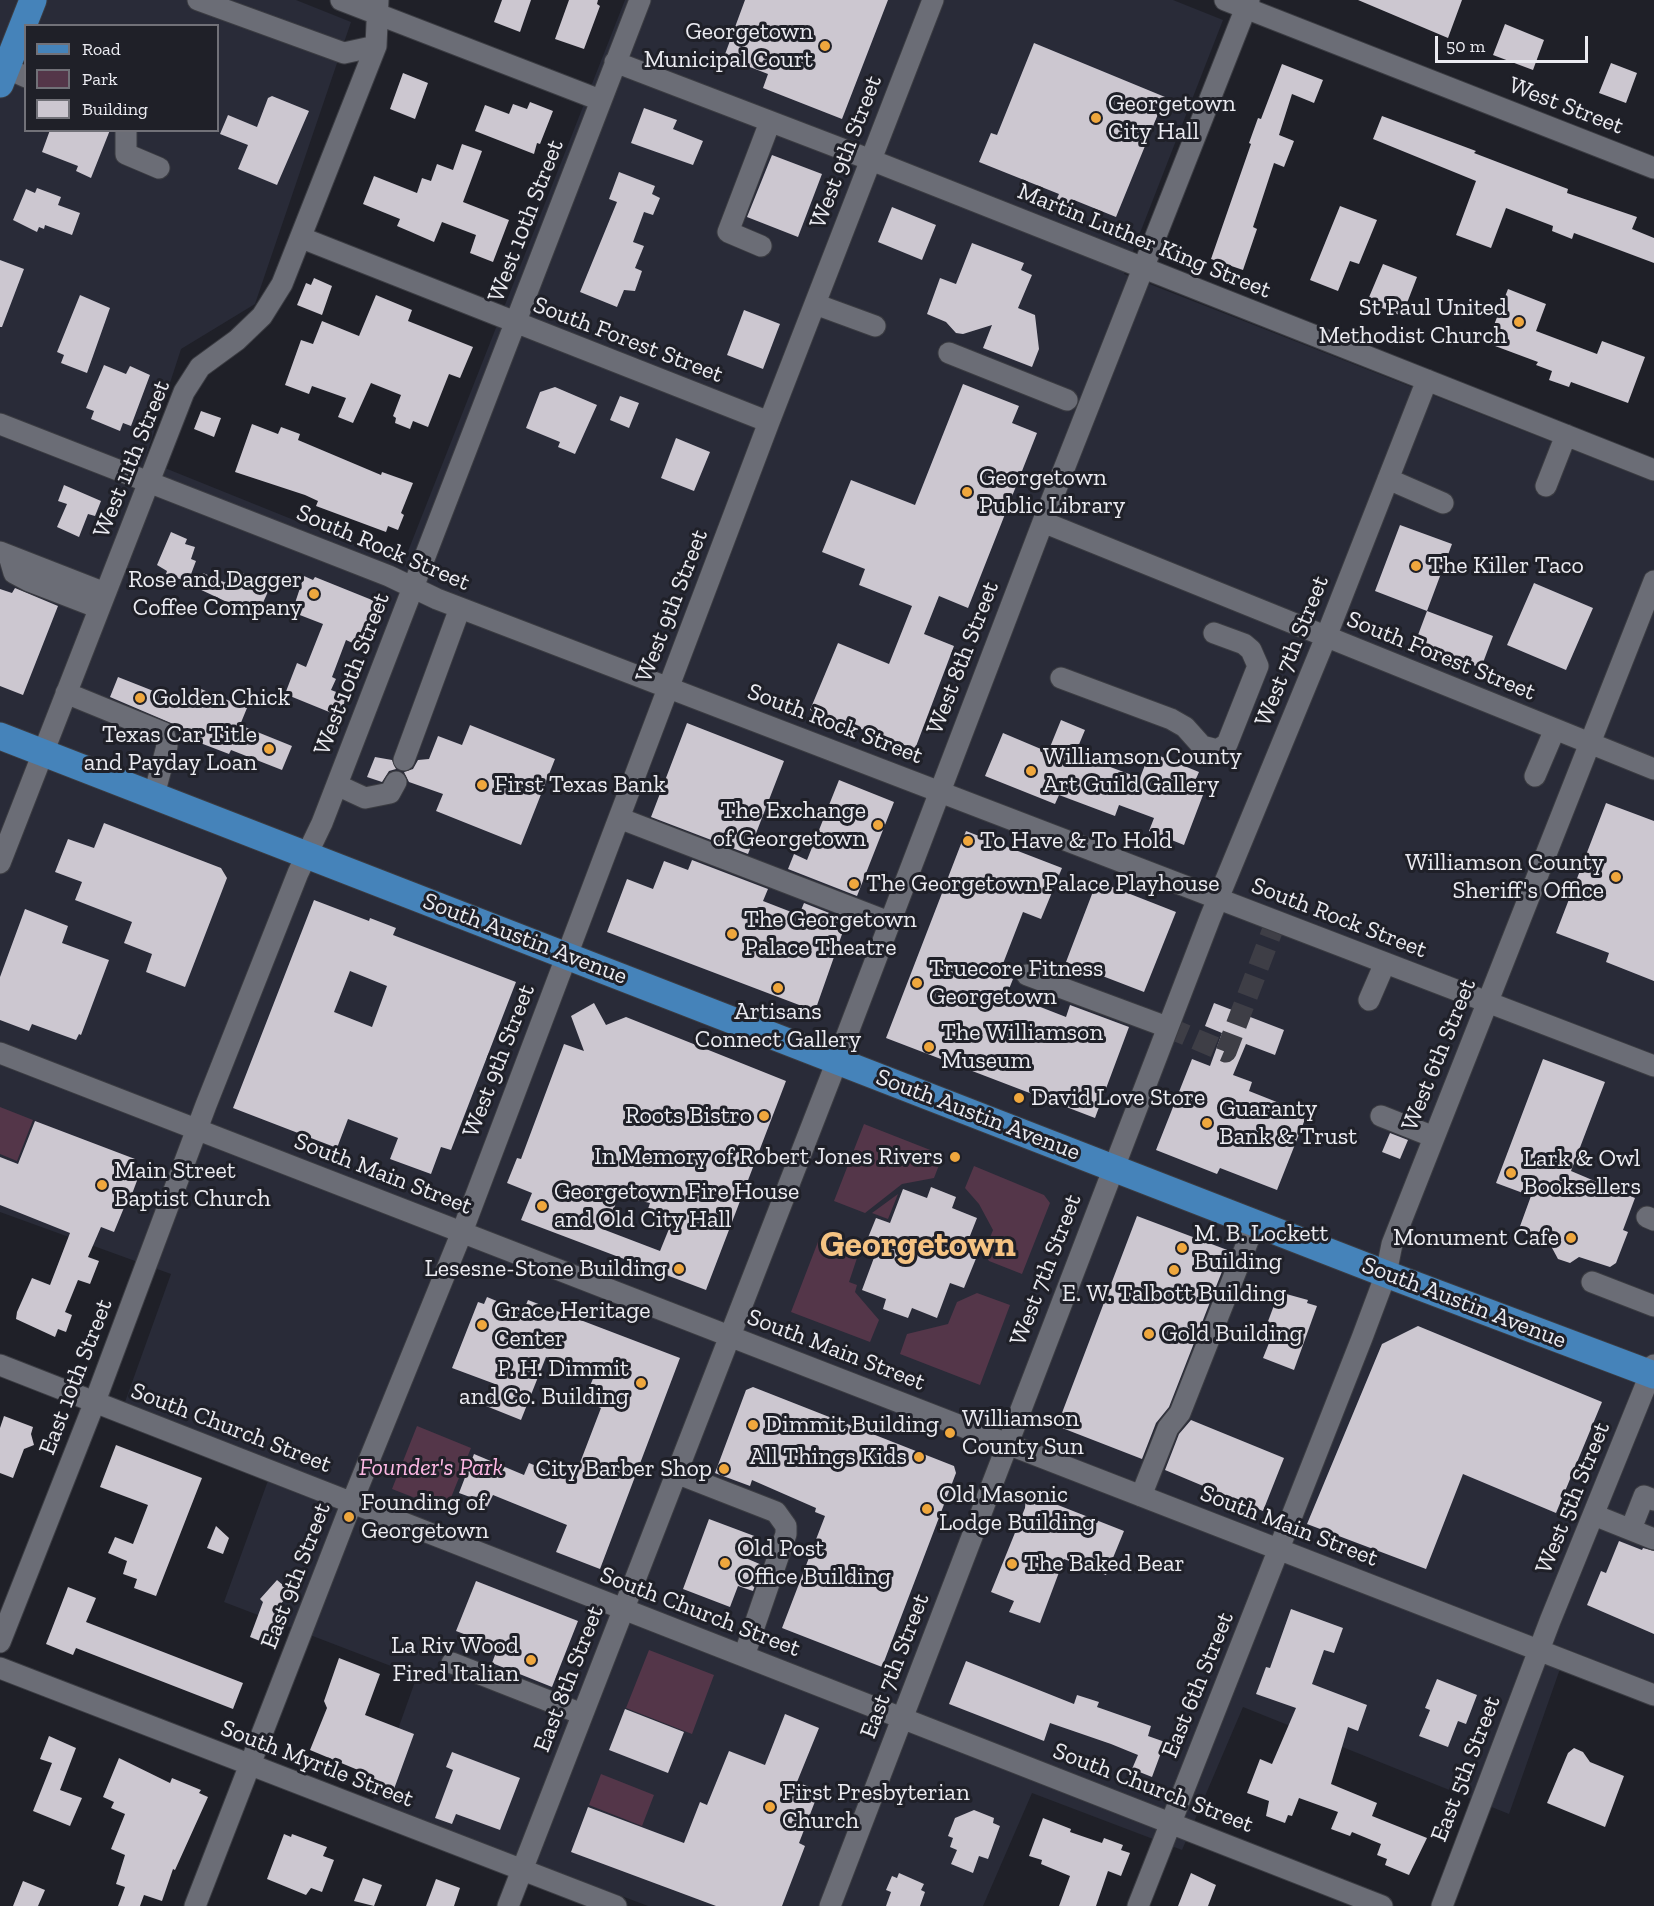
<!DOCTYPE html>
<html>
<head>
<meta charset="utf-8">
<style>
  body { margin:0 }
  #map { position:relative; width:1654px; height:1906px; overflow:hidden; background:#1f2028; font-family:"Zilla Slab",serif }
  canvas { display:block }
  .legend { position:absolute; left:24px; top:24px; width:195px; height:108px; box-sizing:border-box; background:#1f2028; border:2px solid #717178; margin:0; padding:8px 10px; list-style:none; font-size:18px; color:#ebebf1 }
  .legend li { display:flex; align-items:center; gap:12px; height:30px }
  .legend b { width:30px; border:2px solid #717178 }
  .scale { position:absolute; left:1435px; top:36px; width:153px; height:27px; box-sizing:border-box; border:3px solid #ebebf1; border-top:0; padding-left:8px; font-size:18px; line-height:21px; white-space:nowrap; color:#ebebf1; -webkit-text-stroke:4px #1f2028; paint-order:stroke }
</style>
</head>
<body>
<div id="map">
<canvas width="1654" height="1906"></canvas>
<ul class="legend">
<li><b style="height:8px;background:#4583ba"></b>Road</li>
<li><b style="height:16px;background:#543649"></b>Park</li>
<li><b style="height:16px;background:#ccc7d0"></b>Building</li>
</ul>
<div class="scale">50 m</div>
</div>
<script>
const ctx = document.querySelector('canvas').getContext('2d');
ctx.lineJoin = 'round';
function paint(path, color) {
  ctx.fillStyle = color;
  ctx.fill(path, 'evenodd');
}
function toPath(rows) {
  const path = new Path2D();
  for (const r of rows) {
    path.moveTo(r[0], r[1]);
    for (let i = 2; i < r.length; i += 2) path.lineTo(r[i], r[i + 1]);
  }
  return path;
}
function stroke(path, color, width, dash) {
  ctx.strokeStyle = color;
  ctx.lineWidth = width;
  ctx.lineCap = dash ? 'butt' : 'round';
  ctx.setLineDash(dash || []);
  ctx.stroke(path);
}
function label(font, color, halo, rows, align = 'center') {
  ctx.font = font + ' "Zilla Slab",serif';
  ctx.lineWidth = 6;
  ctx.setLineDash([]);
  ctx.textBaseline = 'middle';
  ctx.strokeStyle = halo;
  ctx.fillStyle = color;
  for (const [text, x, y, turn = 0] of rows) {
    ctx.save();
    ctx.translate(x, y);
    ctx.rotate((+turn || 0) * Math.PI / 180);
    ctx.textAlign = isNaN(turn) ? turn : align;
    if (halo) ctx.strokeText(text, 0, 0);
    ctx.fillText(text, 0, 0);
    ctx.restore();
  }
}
const built = toPath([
  [0,0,296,0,351,22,255,304,181,349,145,460,403,564,625,0,1173,0,1223,20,1124,274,1654,482,1654,1685,1567,1649,1509,1814,1243,1707,1182,1850,1032,1793,983,1906,648,1906,372,1802,417,1676,224,1602,274,1464,125,1402,171,1274,0,1212],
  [26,26,218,26,218,130,26,130]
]);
const green = toPath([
  [0,1107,33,1120,17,1161,0,1154],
  [864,1124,943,1155,934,1178,902,1184,865,1213,834,1201],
  [974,1166,1044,1195,1050,1203,1022,1274,989,1261,984,1253,993,1230,979,1204,965,1188],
  [898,1194,888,1219,872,1213],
  [821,1234,854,1248,857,1258,849,1282,857,1285,855,1292,879,1320,870,1342,791,1312],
  [977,1293,1010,1305,980,1385,900,1354,907,1334,948,1324,957,1302],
  [417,1426,471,1448,446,1510,392,1489],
  [649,1650,714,1675,692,1734,626,1708],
  [601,1774,654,1795,642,1826,589,1805]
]);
const building = toPath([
  [502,0,531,0,520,32,494,22],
  [569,0,598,0,597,4,600,6,584,49,555,39],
  [745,0,888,0,842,119,763,88,768,74,724,57],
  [1358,0,1462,0,1448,38],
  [1505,24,1544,40,1533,70,1493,55],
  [1034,43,1165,97,1116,217,1074,200,1068,213,1053,207,1059,194,979,162,991,133,997,135],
  [1611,63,1637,73,1626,103,1599,93],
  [1282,64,1323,80,1314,103,1292,94,1279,135,1294,141,1284,167,1274,163,1253,227,1257,229,1243,270,1211,259,1251,144,1249,143,1258,118,1261,119],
  [403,73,428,83,415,119,390,109],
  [272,96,309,111,277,185,238,169,248,145,220,134,228,115,257,127,268,98],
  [530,102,553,111,540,144,537,143,534,154,475,131,485,105,509,114,513,104,527,109],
  [644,108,677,120,673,129,703,141,693,165,631,143],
  [1382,116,1476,151,1474,153,1568,189,1567,193,1637,217,1632,229,1654,238,1654,263,1574,233,1572,239,1552,231,1553,226,1506,208,1491,248,1456,235,1476,181,1373,139],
  [50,130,110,130,91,178,76,171,78,166,42,152],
  [462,144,482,151,463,202,509,220,493,262,470,253,476,235,442,222,434,242,397,226,400,219,363,204,374,176,417,193,422,178,431,181,437,164,453,170],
  [772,155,822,174,798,237,747,217],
  [619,172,655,186,652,194,660,198,653,215,644,212,633,242,644,246,635,268,642,271,635,291,624,290,617,307,580,292,617,202,609,199],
  [37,188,61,197,58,205,80,213,72,235,45,225,44,229,39,227,37,232,13,220,26,189,35,193],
  [1340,206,1377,220,1359,264,1350,261,1338,291,1310,280],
  [892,207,936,225,922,260,878,242],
  [972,243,1024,263,1021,270,1032,275,1018,308,1035,315,1039,349,1032,367,983,348,992,325,963,334,956,333,946,322,927,314,940,278,956,284],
  [0,260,24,269,2,327,0,327],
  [1383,264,1417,277,1402,316,1367,302],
  [314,278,332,286,322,315,297,305,306,283,311,285],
  [1508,289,1546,304,1536,331,1597,354,1602,341,1645,357,1628,403,1571,382,1569,387,1549,380,1552,371,1536,365,1538,362,1487,343],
  [80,295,110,308,87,373,61,363,64,355,57,352],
  [376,295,412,310,408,321,473,347,460,378,449,374,428,427,413,421,410,429,395,423,396,418,393,416,401,395,371,383,353,423,338,417,346,398,312,386,309,394,285,385,301,340,313,344,322,321,359,336],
  [744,310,780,324,763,369,727,355],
  [104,365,126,374,130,366,150,375,131,426,123,423,120,431,91,419,94,411,86,408],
  [963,384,1019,406,1012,423,1037,433,968,608,939,596,924,634,954,646,915,749,810,710,838,643,889,664,912,606,859,585,865,569,822,552,851,480,915,505],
  [555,387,597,405,575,454,558,447,560,442,526,428,540,392],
  [620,396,639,403,629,428,610,420],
  [201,411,221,418,214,437,194,429],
  [252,424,278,434,281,427,300,434,298,440,381,475,382,472,413,483,401,513,404,515,398,530,388,526,386,532,316,506,318,501,305,495,235,472],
  [676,438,710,452,694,491,661,478],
  [64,485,101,501,95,516,88,514,79,537,57,527,67,504,58,501],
  [1400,525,1452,544,1427,611,1375,591],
  [171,532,187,539,185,544,195,547,191,559,196,561,188,582,166,574,167,571,157,565],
  [237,571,271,585,257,616,197,588,203,573,231,585],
  [304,576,313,580,315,577,377,602,359,646,346,640,332,677,336,679,331,690,347,696,339,716,285,694,297,663,306,667,323,624,292,612],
  [1534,583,1593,608,1566,670,1507,645],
  [15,588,58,606,23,695,0,686,0,589,12,593],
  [1427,611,1493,636,1481,668,1415,643],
  [118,677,194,707,201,689,247,708,240,725,292,746,282,770,231,750,229,754,182,736,185,729,110,697],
  [1061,720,1085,730,1075,754,1140,778,1150,752,1199,772,1191,790,1203,795,1184,845,1149,831,1154,818,1119,805,1115,816,1059,795,1055,804,985,776,1003,733,1048,752],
  [687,723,784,761,748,854,651,817],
  [470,725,555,759,521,845,436,811,443,794,409,782,404,772,413,769,418,760,429,759,438,736,462,745],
  [375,757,392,760,396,769,389,771,382,782,367,777],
  [839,780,894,802,857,896,788,869,794,854,807,860],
  [1606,803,1654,821,1654,981,1606,962,1609,953,1556,933],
  [104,823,221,868,227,878,185,987,146,972,152,954,124,943,132,922,75,900,82,882,55,872,68,839,94,848],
  [966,831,1062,868,1041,919,1023,912,999,974,1013,979,1007,994,1066,1017,1070,1005,1129,1027,1095,1118,886,1038],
  [692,860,768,889,763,901,799,915,804,903,847,920,815,1011,607,932,627,879,653,889,664,861,688,870],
  [1097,881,1176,912,1144,992,1066,962],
  [314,900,369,921,370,918,396,928,393,935,516,982,451,1150,441,1147,431,1174,390,1159,398,1138,348,1119,337,1148,233,1108],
  [350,971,387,986,372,1027,334,1012],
  [25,909,68,926,62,943,109,960,81,1035,79,1034,76,1040,32,1024,29,1031,0,1020,0,977],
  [594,1003,606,1025,626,1017,786,1081,706,1290,521,1220,532,1193,507,1183,517,1158,521,1159,564,1044,584,1051,571,1016],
  [619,1196,650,1203,648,1209,673,1219,660,1251,605,1230],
  [1214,1003,1284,1030,1275,1055,1246,1044,1233,1075,1252,1082,1249,1091,1307,1114,1277,1190,1220,1168,1217,1174,1156,1150,1192,1059,1210,1066,1222,1033,1205,1026],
  [1543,1059,1605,1082,1571,1171,1635,1198,1623,1230,1628,1232,1616,1263,1610,1267,1579,1257,1570,1263,1558,1259,1551,1246,1525,1235,1519,1229,1531,1196,1496,1183],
  [35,1121,135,1159,128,1175,138,1178,132,1194,130,1193,114,1232,101,1227,88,1257,99,1261,90,1284,78,1280,65,1312,72,1315,66,1332,58,1329,55,1337,16,1319,17,1312,32,1278,50,1285,70,1233,0,1205,0,1157,18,1164],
  [1390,1133,1408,1140,1400,1159,1382,1152],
  [931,1187,956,1197,952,1208,977,1218,964,1251,977,1256,964,1288,950,1283,937,1318,912,1308,908,1318,883,1309,886,1299,862,1290,875,1255,863,1250,876,1218,890,1223,903,1189,927,1198],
  [1137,1216,1230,1251,1169,1407,1156,1423,1142,1459,1057,1426],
  [1279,1292,1308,1300,1307,1303,1317,1306,1294,1370,1263,1358,1269,1343,1261,1340],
  [487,1297,523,1312,528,1300,680,1358,600,1569,556,1552,567,1525,493,1495,485,1511,467,1504,470,1497,459,1493,474,1454,524,1475,529,1463,573,1481,601,1408,584,1401,594,1376,546,1357,521,1420,486,1406,495,1384,452,1368,478,1302,484,1304],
  [1418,1326,1602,1402,1556,1513,1463,1474,1426,1569,1307,1524,1382,1344],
  [753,1387,954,1466,956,1473,882,1667,782,1628,825,1516,815,1512,816,1508,752,1480,750,1486,715,1473,746,1390],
  [4,1416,33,1427,31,1434,34,1445,24,1449,13,1478,0,1473,0,1428],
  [1191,1420,1284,1458,1263,1511,1165,1470,1179,1434],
  [116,1445,202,1478,156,1596,134,1588,137,1579,123,1574,127,1561,108,1553,115,1537,133,1544,148,1505,100,1487],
  [1035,1493,1040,1498,1124,1531,1106,1575,1064,1559,1040,1623,1009,1612,1014,1601,991,1592,1025,1508,1026,1496],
  [709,1519,757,1537,748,1559,762,1565,753,1591,738,1586,730,1607,683,1589],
  [216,1526,229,1538,223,1554,207,1548],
  [1619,1541,1642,1550,1643,1548,1654,1551,1654,1634,1587,1605,1601,1571,1606,1573],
  [277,1580,291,1592,273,1613,282,1616,275,1635,269,1632,265,1643,250,1637,263,1602,260,1599],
  [476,1581,578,1621,552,1687,492,1663,498,1647,456,1631],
  [68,1587,96,1598,86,1622,243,1683,233,1709,76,1648,73,1655,46,1644],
  [1291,1609,1343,1628,1334,1653,1324,1650,1312,1684,1367,1705,1358,1731,1348,1727,1331,1784,1377,1803,1372,1816,1427,1838,1409,1875,1385,1865,1387,1859,1377,1855,1381,1844,1352,1832,1350,1836,1331,1829,1338,1812,1299,1798,1292,1816,1288,1815,1285,1823,1266,1816,1269,1801,1247,1793,1260,1759,1272,1764,1296,1708,1256,1694,1266,1667,1270,1668],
  [339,1658,380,1674,365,1715,414,1734,394,1789,356,1775,358,1770,310,1750,327,1708,324,1701],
  [966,1661,1074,1704,1077,1695,1099,1702,1097,1707,1151,1726,1148,1736,1165,1742,1152,1777,1132,1769,1138,1755,1111,1744,1050,1723,1044,1741,949,1704],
  [1437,1679,1477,1695,1466,1724,1458,1721,1448,1747,1419,1736,1430,1710,1425,1708],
  [625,1709,684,1732,668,1773,609,1750],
  [785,1714,819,1728,797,1782,819,1791,799,1843,805,1846,782,1906,716,1906,571,1852,588,1807,684,1843,700,1802,707,1805,729,1751,765,1765],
  [49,1736,76,1748,60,1790,82,1798,70,1826,33,1811,52,1763,40,1759],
  [1574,1748,1583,1752,1590,1762,1624,1776,1605,1827,1547,1803,1568,1753],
  [452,1752,520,1778,500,1830,456,1814,452,1824,435,1818,453,1770,446,1767],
  [119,1758,170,1783,172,1778,201,1790,199,1793,208,1797,175,1870,173,1869,162,1901,144,1895,140,1906,118,1906,125,1887,116,1884,125,1855,111,1849,125,1814,111,1808,114,1802,103,1797],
  [974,1810,994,1818,993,1823,1000,1826,988,1859,979,1856,973,1873,951,1864,957,1850,950,1847,953,1838,948,1836,955,1818],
  [1043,1818,1071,1829,1070,1832,1102,1843,1104,1838,1123,1845,1121,1850,1130,1853,1121,1876,1108,1871,1096,1906,1059,1906,1070,1876,1041,1864,1042,1860,1029,1856],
  [284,1834,291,1837,292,1834,327,1847,323,1856,334,1860,322,1892,311,1888,306,1895,267,1879],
  [899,1873,924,1884,921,1890,925,1892,920,1906,886,1906,891,1892,886,1890,892,1876,897,1878],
  [1191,1873,1216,1885,1208,1906,1178,1906],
  [363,1878,382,1885,374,1906,354,1901],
  [436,1879,460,1888,454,1906,426,1906],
  [23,1881,45,1890,38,1906,13,1906]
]);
const minorTunnel = toPath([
  [1167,1027,1226,1052,1276,921]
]);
const minor = toPath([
  [198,0,344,53,376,46],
  [341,0,600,100],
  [1225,0,1654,168],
  [615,62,871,160,1654,470],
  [6,68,26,77],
  [126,130,126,154,159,168],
  [302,238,769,422],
  [761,246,728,232,770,122],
  [815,304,875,326],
  [949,353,1067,400],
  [0,424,389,576,437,599,1654,1066],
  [1388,479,1443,503],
  [1546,486,1566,435],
  [1043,522,1654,769],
  [0,552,105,593],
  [9,556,14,573,29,581,99,608],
  [1061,678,1171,719,1185,727,1202,746,1217,750,1227,744,1258,666,1251,650,1244,644,1214,633],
  [66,693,164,733,167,746,154,795],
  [404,760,460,608],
  [1535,776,1555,729],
  [337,785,365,798,390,793,396,782],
  [619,818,889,922],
  [0,863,184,392,200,367,237,340,262,316,282,284,376,46,378,0],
  [1027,975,1167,1027],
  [1369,1000,1385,963],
  [0,1053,1654,1695],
  [1381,1116,1434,1137],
  [1647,1217,1654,1220],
  [1592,1282,1654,1306],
  [0,1365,1382,1906],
  [676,1473,776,1512,786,1526,786,1534,744,1656],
  [1141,1496,1168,1428,1180,1413,1255,1223],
  [1594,1515,1654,1539],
  [1631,1529,1644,1496,1654,1500],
  [0,1642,94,1404,206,1105,298,873,322,823,640,0],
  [452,1663,582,1714],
  [0,1668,616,1906],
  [195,1906,352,1502,462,1232,769,422,933,0],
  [508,1906,837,1061,1043,522,1249,0],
  [830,1906,1210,918,1326,637,1427,380],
  [1138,1906,1362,1338,1386,1274,1392,1244,1654,581],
  [1442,1906,1550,1621,1654,1365]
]);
const major = toPath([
  [0,84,33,0],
  [0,736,1386,1274,1654,1375]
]);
const markers = [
  [825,46,6,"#efa73d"],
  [1096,118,6,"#efa73d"],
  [1519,322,6,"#efa73d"],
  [967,492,6,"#efa73d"],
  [1416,566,6,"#efa73d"],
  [314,594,6,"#efa73d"],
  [140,698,6,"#efa73d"],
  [269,749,6,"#efa73d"],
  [1031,771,6,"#efa73d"],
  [482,785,6,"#efa73d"],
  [878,825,6,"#efa73d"],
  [968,841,6,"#efa73d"],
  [1616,877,6,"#efa73d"],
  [854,884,6,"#efa73d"],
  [732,934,6,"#efa73d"],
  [917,983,6,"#efa73d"],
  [778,988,6,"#efa73d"],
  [929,1047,6,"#efa73d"],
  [1019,1098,6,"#efa73d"],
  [764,1116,6,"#efa73d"],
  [1207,1123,6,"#efa73d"],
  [955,1157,6,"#efa73d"],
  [1511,1173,6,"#efa73d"],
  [102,1185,6,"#efa73d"],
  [542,1206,6,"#efa73d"],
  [1571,1238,6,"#efa73d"],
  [1182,1248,6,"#efa73d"],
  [679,1269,6,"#efa73d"],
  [1174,1270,6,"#efa73d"],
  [482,1325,6,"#efa73d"],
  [1149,1334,6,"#efa73d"],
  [641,1383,6,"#efa73d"],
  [753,1425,6,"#efa73d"],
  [950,1433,6,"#efa73d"],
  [919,1457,6,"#efa73d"],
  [724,1469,6,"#efa73d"],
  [927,1509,6,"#efa73d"],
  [349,1517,6,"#efa73d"],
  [725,1563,6,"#efa73d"],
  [1012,1564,6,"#efa73d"],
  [531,1660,6,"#efa73d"],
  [770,1807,6,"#efa73d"]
];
const poiNames = [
  ["Georgetown",813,32,"right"],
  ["Municipal Court",813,60,"right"],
  ["Georgetown",1108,104],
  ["City Hall",1108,132],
  ["St Paul United",1507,308,"right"],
  ["Methodist Church",1507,336,"right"],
  ["Georgetown",979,478],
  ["Public Library",979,506],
  ["The Killer Taco",1428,566],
  ["Rose and Dagger",302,580,"right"],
  ["Coffee Company",302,608,"right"],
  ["Golden Chick",152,698],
  ["Texas Car Title",257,735,"right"],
  ["and Payday Loan",257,763,"right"],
  ["Williamson County",1043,757],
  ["Art Guild Gallery",1043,785],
  ["First Texas Bank",494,785],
  ["The Exchange",866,811,"right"],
  ["of Georgetown",866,839,"right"],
  ["To Have & To Hold",980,841],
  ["Williamson County",1604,863,"right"],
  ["Sheriff's Office",1604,891,"right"],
  ["The Georgetown Palace Playhouse",866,884],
  ["The Georgetown",744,920],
  ["Palace Theatre",744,948],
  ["Truecore Fitness",929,969],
  ["Georgetown",929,997],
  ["Artisans",778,1012,"center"],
  ["Connect Gallery",778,1040,"center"],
  ["The Williamson",941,1033],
  ["Museum",941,1061],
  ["David Love Store",1031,1098],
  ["Guaranty",1219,1109],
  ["Bank & Trust",1219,1137],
  ["Roots Bistro",752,1116,"right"],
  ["In Memory of Robert Jones Rivers",943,1157,"right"],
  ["Lark & Owl",1523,1159],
  ["Booksellers",1523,1187],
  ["Main Street",114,1171],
  ["Baptist Church",114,1199],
  ["Georgetown Fire House",554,1192],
  ["and Old City Hall",554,1220],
  ["M. B. Lockett",1194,1234],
  ["Building",1194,1262],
  ["Monument Cafe",1559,1238,"right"],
  ["Lesesne-Stone Building",667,1269,"right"],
  ["E. W. Talbott Building",1174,1294,"center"],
  ["Grace Heritage",494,1311],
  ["Center",494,1339],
  ["Gold Building",1161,1334],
  ["P. H. Dimmit",629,1369,"right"],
  ["and Co. Building",629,1397,"right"],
  ["Williamson",962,1419],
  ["County Sun",962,1447],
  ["Dimmit Building",765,1425],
  ["All Things Kids",907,1457,"right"],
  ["City Barber Shop",712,1469,"right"],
  ["Old Masonic",939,1495],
  ["Lodge Building",939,1523],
  ["Founding of",361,1503],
  ["Georgetown",361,1531],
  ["Old Post",737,1549],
  ["Office Building",737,1577],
  ["The Baked Bear",1024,1564],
  ["La Riv Wood",519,1646,"right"],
  ["Fired Italian",519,1674,"right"],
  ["First Presbyterian",782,1793],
  ["Church",782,1821]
];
const streetNames = [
  ["West Street",1566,106,21],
  ["West 9th Street",846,152,-69],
  ["West 10th Street",526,221,-69],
  ["Martin Luther King Street",1144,241,22],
  ["South Forest Street",628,340,21],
  ["West 11th Street",132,459,-68],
  ["South Rock Street",383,548,23],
  ["West 9th Street",672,606,-69],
  ["West 7th Street",1292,651,-68],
  ["South Forest Street",1441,656,22],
  ["West 8th Street",963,658,-69],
  ["West 10th Street",352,674,-69],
  ["South Rock Street",835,724,21],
  ["South Rock Street",1339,918,21],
  ["South Austin Avenue",525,939,21],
  ["West 6th Street",1439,1055,-68],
  ["West 9th Street",499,1061,-69],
  ["South Austin Avenue",978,1115,21],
  ["South Main Street",383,1174,21],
  ["West 7th Street",1046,1270,-69],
  ["South Austin Avenue",1464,1303,21],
  ["South Main Street",836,1350,21],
  ["East 10th Street",76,1377,-69],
  ["South Church Street",231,1428,21],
  ["West 5th Street",1573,1498,-68],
  ["South Main Street",1289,1526,21],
  ["East 9th Street",296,1576,-69],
  ["South Church Street",700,1612,21],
  ["East 7th Street",895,1666,-69],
  ["East 8th Street",569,1679,-69],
  ["East 6th Street",1198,1685,-68],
  ["South Myrtle Street",317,1764,21],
  ["East 5th Street",1466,1769,-69],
  ["South Church Street",1153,1788,21]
];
const parkNames = [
  ["Founder's Park",431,1468]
];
const townNames = [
  ["Georgetown",918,1246]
];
paint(built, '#292b38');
paint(green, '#543649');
paint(building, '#ccc7d0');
stroke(minorTunnel, '#3e3e46', 21, [21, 10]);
stroke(minor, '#3b3c42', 23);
stroke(major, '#3b3c42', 29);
stroke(minor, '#6b6d76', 21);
stroke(major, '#4583ba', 27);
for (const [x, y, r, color] of markers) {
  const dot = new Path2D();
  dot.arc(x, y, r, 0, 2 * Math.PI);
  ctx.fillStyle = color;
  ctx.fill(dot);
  stroke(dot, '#1f2028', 2);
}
label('24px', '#ebebf1', '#1f2028', poiNames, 'left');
label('24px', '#ebebf1', '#1f2028', streetNames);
label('italic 24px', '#fdb8e4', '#1f2028', parkNames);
label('bold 36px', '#f5c382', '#1f2028', townNames);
</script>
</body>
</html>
